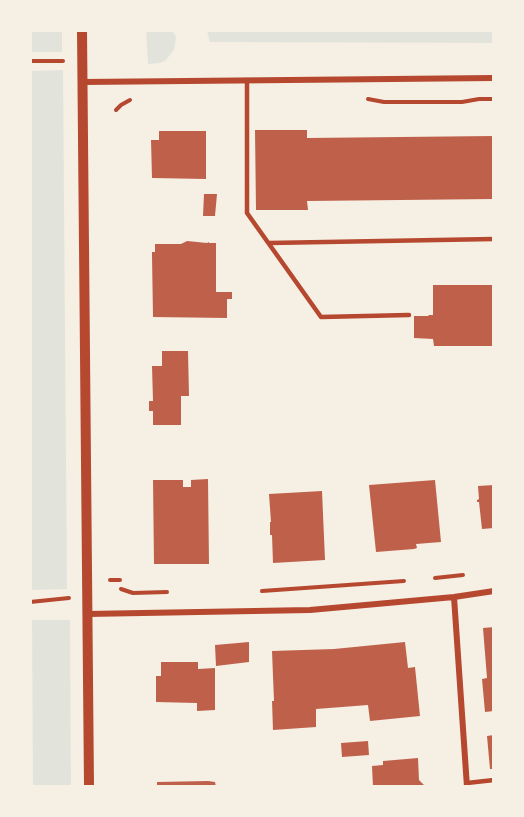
<!DOCTYPE html>
<html>
<head>
<meta charset="utf-8">
<style>
  body { margin:0 }
  #map { position:relative; width:524px; height:817px; overflow:hidden; background:#f6efe4; font-family:"Asap Condensed",sans-serif }
  canvas { display:block }
  .frame { position:absolute; inset:0; border:32px solid #f6efe4; pointer-events:none }
</style>
</head>
<body>
<div id="map">
<canvas width="524" height="817"></canvas>
<div class="frame"></div>
</div>
<script>
const ctx = document.querySelector('canvas').getContext('2d');
ctx.lineJoin = 'round';
function paint(path, color) {
  ctx.fillStyle = color;
  ctx.fill(path, 'evenodd');
}
function toPath(rows) {
  const path = new Path2D();
  for (const r of rows) {
    path.moveTo(r[0], r[1]);
    for (let i = 2; i < r.length; i += 2) path.lineTo(r[i], r[i + 1]);
  }
  return path;
}
function stroke(path, color, width, dash) {
  ctx.strokeStyle = color;
  ctx.lineWidth = width;
  ctx.lineCap = dash ? 'butt' : 'round';
  ctx.setLineDash(dash || []);
  ctx.stroke(path);
}
const green = toPath([
  [30,30,62,30,62,52,30,52],
  [146,30,172,30,176,37,174,50,165,61,159,63,148,64],
  [207,31,494,32,494,43,210,42],
  [63,70,67,589,31,590,30,71],
  [32,620,70,620,71,787,33,787]
]);
const building = toPath([
  [255,130,307,130,307,138,494,136,494,199,307,201,308,210,256,210],
  [159,131,206,131,206,179,152,178,151,140,159,140],
  [204,194,217,194,215,216,203,216],
  [187,241,207,243,209,242,209,243,216,243,216,292,232,292,232,299,227,299,227,318,153,317,152,256,152,252,155,252,155,244,181,244],
  [433,285,494,285,494,346,434,346,433,339,414,338,414,316,429,316,428,315,433,315],
  [162,351,188,351,189,396,181,396,181,425,153,425,153,411,149,411,149,401,153,401,152,366,162,366],
  [208,479,209,564,154,564,153,480,183,480,183,487,191,487,191,480],
  [435,480,441,542,416,544,417,548,414,549,376,552,369,485],
  [494,485,494,528,482,529,479,502,477,502,477,500,479,499,478,486],
  [322,491,325,560,273,563,272,535,270,535,270,522,271,522,269,494],
  [494,627,494,711,485,712,482,679,487,678,483,628],
  [249,642,249,662,216,666,215,645],
  [405,642,408,668,415,667,420,716,370,721,368,705,316,709,316,727,273,730,272,701,274,701,272,651,334,649],
  [161,662,198,662,198,669,215,668,215,710,197,711,197,703,156,702,156,676,161,676],
  [494,735,494,769,490,769,487,736],
  [368,741,369,755,342,757,341,743],
  [418,758,419,780,426,787,373,787,372,766,383,765,383,761],
  [208,781,215,782,216,787,157,787,157,782]
]);
const path = toPath([
  [30,61,63,61],
  [368,99,384,102,462,102,479,99,494,99],
  [116,110,121,105,130,100],
  [435,578,463,575],
  [110,580,120,580],
  [121,589,133,593,167,592],
  [262,591,404,581],
  [30,602,69,598]
]);
const service = toPath([
  [247,80,247,213,321,317,409,315],
  [269,243,494,239],
  [467,783,494,780]
]);
const minor = toPath([
  [83,82,494,78],
  [454,597,467,787],
  [87,614,310,610,454,597,494,591]
]);
const tertiary = toPath([
  [82,30,89,787]
]);
paint(green, '#e2e4dc');
paint(building, '#bf614a');
stroke(path, '#b5482f', 4);
stroke(service, '#b5482f', 4.5);
stroke(minor, '#b5482f', 6);
stroke(tertiary, '#b5482f', 10);
</script>
</body>
</html>
